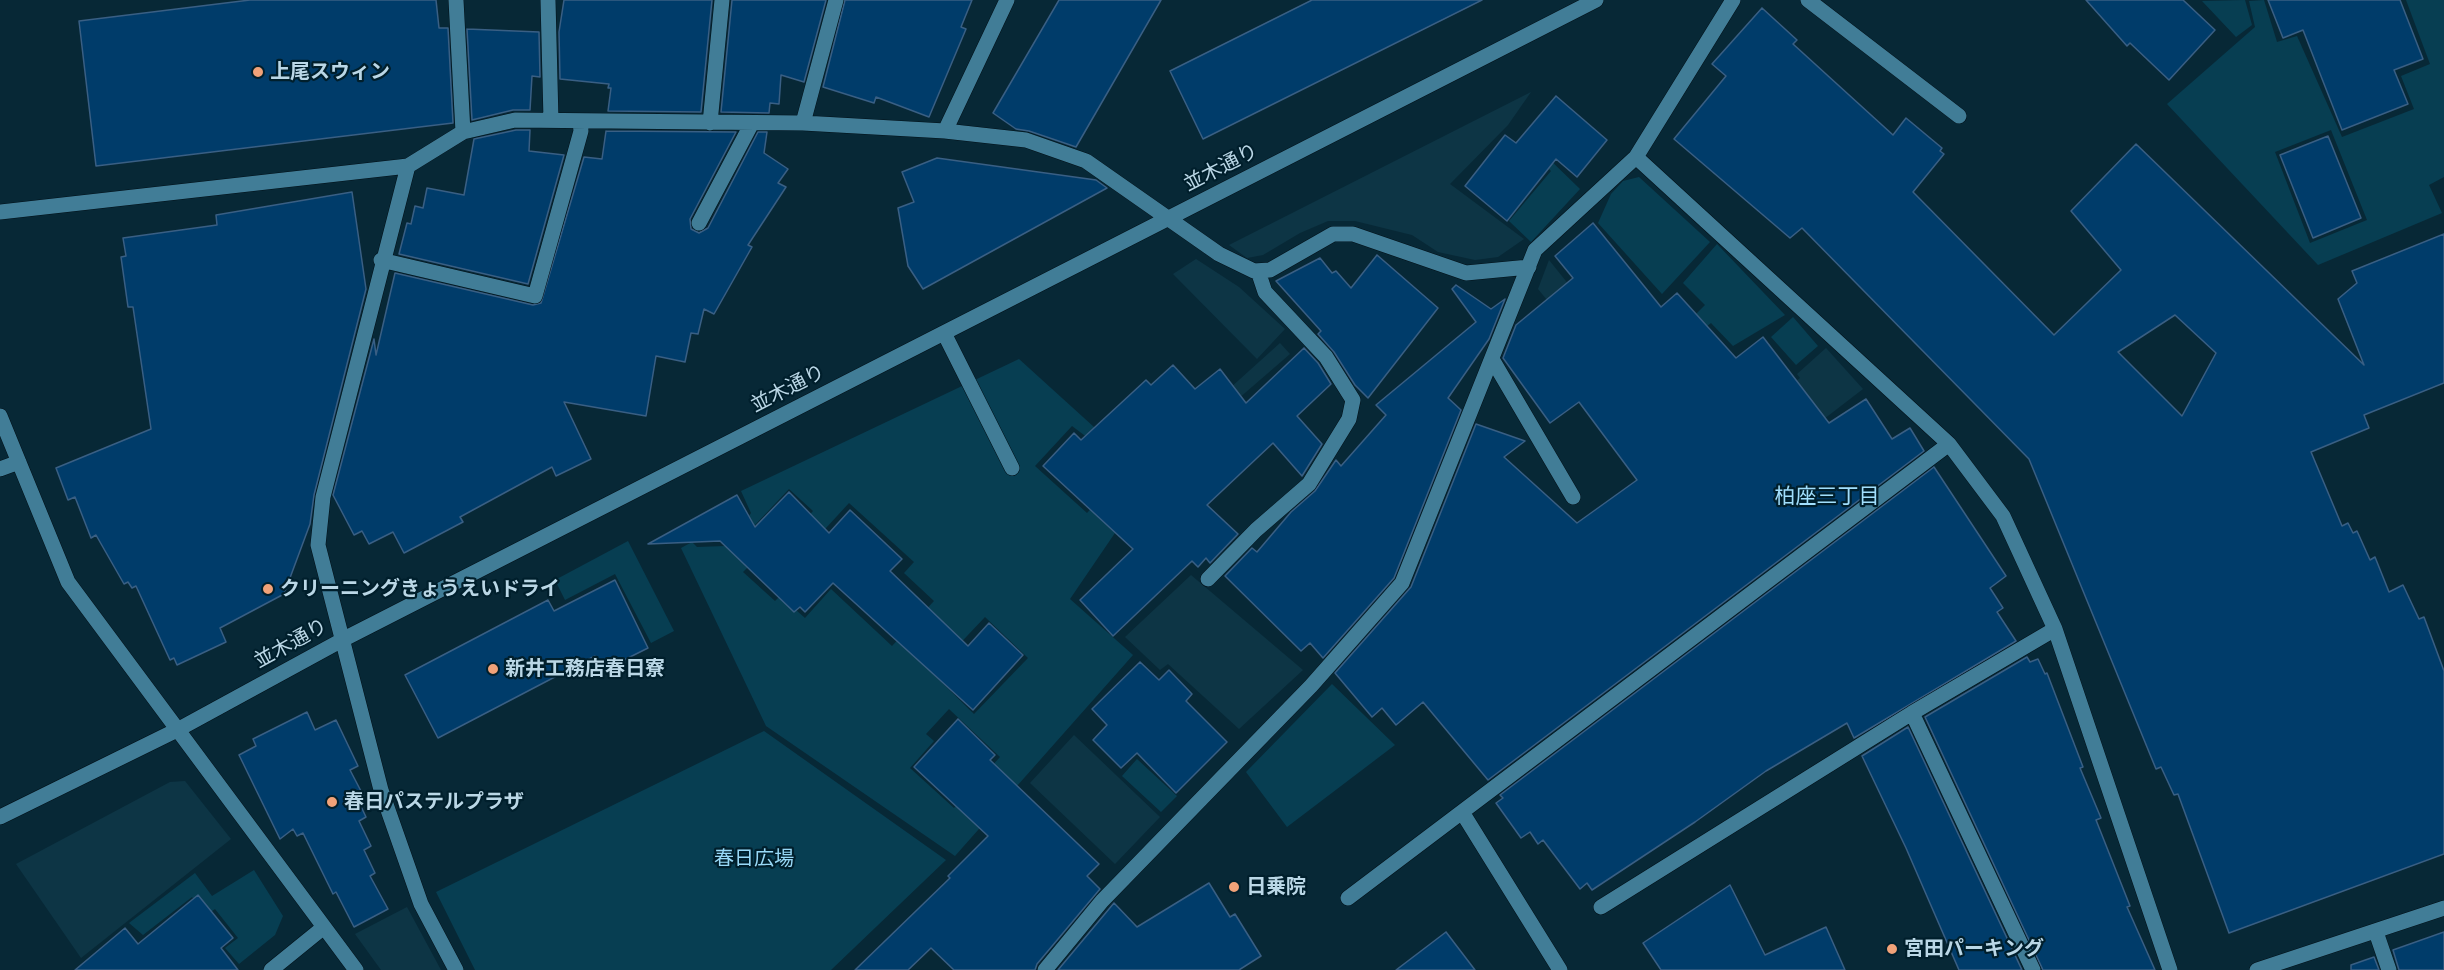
<!DOCTYPE html>
<html>
<head>
<meta charset="utf-8">
<style>
  body { margin:0 }
  canvas { display:block; background:#072836 }
</style>
</head>
<body>
<canvas width="2444" height="970"></canvas>
<script>
const ctx = document.querySelector('canvas').getContext('2d');
ctx.lineJoin = 'round';
function paint(path, color) {
  ctx.fillStyle = color;
  ctx.fill(path, 'evenodd');
}
function toPath(rows) {
  const path = new Path2D();
  for (const r of rows) {
    path.moveTo(r[0], r[1]);
    for (let i = 2; i < r.length; i += 2) path.lineTo(r[i], r[i + 1]);
  }
  return path;
}
function stroke(path, color, width, dash) {
  ctx.strokeStyle = color;
  ctx.lineWidth = width;
  ctx.lineCap = dash ? 'butt' : 'round';
  ctx.setLineDash(dash || []);
  ctx.stroke(path);
}
function label(font, color, halo, rows, align = 'center') {
  ctx.font = font + ' Karla,"Noto Sans JP",sans-serif';
  ctx.lineWidth = 4.5;
  ctx.setLineDash([]);
  ctx.textBaseline = 'middle';
  ctx.strokeStyle = halo;
  ctx.fillStyle = color;
  for (const [text, x, y, turn = 0] of rows) {
    ctx.save();
    ctx.translate(x, y);
    ctx.rotate((+turn || 0) * Math.PI / 180);
    ctx.textAlign = isNaN(turn) ? turn : align;
    if (halo) ctx.strokeText(text, 0, 0);
    ctx.fillText(text, 0, 0);
    ctx.restore();
  }
}
const built = toPath([
  [1531,92,1508,125,1450,184,1524,239,1498,257,1475,260,1438,252,1412,235,1355,221,1328,221,1300,233,1263,255,1247,258,1229,245],
  [1196,259,1239,287,1285,329,1257,359,1173,274],
  [1549,260,1594,316,1573,332,1538,289],
  [1280,343,1290,354,1238,399,1229,389],
  [1826,348,1863,389,1729,492,1706,452,1800,378,1797,374],
  [1191,575,1303,670,1239,729,1168,664,1160,670,1125,637],
  [1074,735,1160,817,1115,864,1030,783],
  [185,781,231,839,81,958,16,864,170,782],
  [407,907,441,970,381,970,355,934]
]);
const green = toPath([
  [2245,0,2252,25,2236,37,2202,1],
  [2264,0,2277,42,2297,36,2342,137,2414,109,2401,76,2430,64,2406,0,2444,0,2444,177,2429,185,2442,213,2318,265,2167,104,2255,27,2249,1],
  [2331,130,2367,220,2310,243,2275,152],
  [1546,156,1580,189,1531,242,1509,221,1551,171,1543,163],
  [1639,177,1710,242,1662,294,1598,223,1611,194,1623,181],
  [1717,244,1785,315,1733,346,1711,323,1701,331,1691,319,1705,305,1683,283],
  [1793,317,1818,346,1796,365,1771,337],
  [1019,359,1148,476,1117,530,1070,599,1133,655,955,856,766,726,681,548,692,542,697,547,726,546,734,539,751,513,741,491],
  [1072,426,1128,468,1087,513,1035,466],
  [789,489,813,511,788,539,803,553,849,503,914,562,904,573,934,601,892,646,831,589,805,618,780,596,775,601,743,572,756,559,777,548,754,526],
  [985,617,1028,658,974,714,932,673],
  [949,709,1000,757,954,808,910,768,934,741,926,734],
  [628,541,674,631,651,643,615,574,565,600,555,580],
  [1332,684,1395,745,1287,827,1246,772],
  [764,731,946,860,831,970,475,970,436,892],
  [1137,759,1177,796,1161,812,1122,776],
  [254,870,283,916,275,935,239,964,225,948,238,938,215,909,206,915,192,897,143,935,129,923,195,873,212,896]
]);
const building = toPath([
  [250,0,436,0,439,28,448,28,453,123,96,166,79,21,250,0],
  [564,0,712,0,701,112,608,111,611,88,608,88,609,84,560,79,559,32,564,0],
  [732,0,826,0,804,82,781,75,779,104,770,103,769,113,721,112,732,0],
  [845,0,972,0,961,27,966,29,929,117,876,97,874,103,823,87,845,0],
  [1059,0,1161,0,1076,147,1029,131,1016,129,993,113,1059,0],
  [1312,0,1482,0,1203,139,1170,71,1312,0],
  [2086,0,2183,0,2215,30,2169,80,2130,43,2127,46,2086,0],
  [2268,0,2400,0,2423,59,2394,70,2408,104,2342,130,2303,30,2283,38,2268,0],
  [1762,8,1797,40,1793,44,1893,135,1906,118,1942,148,1940,151,1944,154,1913,192,2054,335,2121,270,2071,211,2136,144,2364,365,2338,299,2357,283,2352,271,2444,234,2444,383,2364,415,2369,428,2311,452,2342,526,2348,523,2353,533,2357,531,2370,560,2375,557,2389,592,2403,585,2419,619,2424,617,2444,671,2444,854,2229,933,2178,794,2174,795,2161,767,2156,769,2029,459,1802,228,1790,238,1674,139,1726,76,1712,64,1762,8],
  [2175,315,2216,353,2182,416,2118,352,2175,315],
  [467,29,539,32,540,77,532,76,530,110,513,110,472,120,467,29],
  [1556,96,1607,140,1577,177,1556,159,1507,221,1465,186,1505,135,1516,143,1556,96],
  [516,130,530,130,529,151,564,155,528,284,399,254,407,223,411,224,415,206,423,208,427,188,464,195,474,139,516,130],
  [606,131,736,132,690,219,691,229,699,233,708,228,758,132,767,132,764,153,788,169,778,183,786,187,748,245,752,247,714,314,704,309,698,334,691,333,685,362,656,356,646,416,564,402,591,459,556,476,552,467,460,517,463,522,404,553,393,532,369,544,362,531,354,535,333,495,374,339,376,355,395,273,533,305,541,303,584,157,602,159,606,131],
  [2328,136,2361,218,2313,238,2280,155,2328,136],
  [937,158,1096,180,1107,188,923,289,908,266,898,208,914,202,902,172,937,158],
  [352,192,366,289,314,495,310,524,284,594,220,628,226,642,177,665,174,658,170,660,136,586,132,588,128,582,124,584,96,535,91,538,75,497,68,500,56,468,151,429,133,307,128,307,121,257,126,256,123,238,217,225,216,215,352,192],
  [1593,223,1661,307,1677,293,1736,358,1763,337,1829,423,1866,399,1892,439,1910,428,1924,451,1488,780,1423,702,1396,725,1382,708,1372,717,1335,673,1411,587,1476,424,1525,441,1504,457,1577,523,1637,480,1579,402,1550,423,1503,358,1516,325,1573,278,1555,256,1593,223],
  [1377,255,1438,308,1368,398,1355,385,1334,352,1318,334,1321,331,1276,281,1320,258,1332,273,1336,271,1351,288,1377,255],
  [1456,285,1491,309,1505,299,1489,339,1448,398,1461,410,1394,578,1323,658,1310,643,1301,651,1225,576,1252,548,1257,552,1291,512,1315,491,1336,460,1341,466,1386,415,1376,405,1476,322,1452,289,1456,285],
  [1304,348,1318,363,1331,384,1297,416,1322,444,1302,476,1273,443,1207,505,1238,534,1210,563,1206,558,1198,567,1192,561,1113,636,1080,600,1133,549,1043,466,1074,433,1081,440,1146,380,1151,385,1173,365,1195,389,1220,369,1246,403,1304,348],
  [1934,467,2006,576,1990,588,2003,608,1997,612,2016,641,1854,738,1847,723,1766,771,1695,822,1592,890,1587,883,1580,889,1543,840,1538,844,1530,832,1521,838,1496,803,1503,798,1500,795,1934,467],
  [789,492,829,533,850,510,902,559,890,571,968,646,989,623,1023,655,973,710,833,583,805,612,800,607,794,612,720,541,648,544,737,495,755,527,789,492],
  [615,580,648,648,602,671,595,656,438,738,405,675,548,600,554,611,615,580],
  [2027,657,2030,662,2038,659,2045,674,2047,673,2083,767,2080,768,2101,818,2096,820,2130,906,2127,907,2155,970,2043,970,1925,717,2027,657],
  [1140,662,1159,680,1169,670,1192,694,1186,701,1227,742,1176,793,1137,753,1121,768,1093,740,1107,725,1092,709,1140,662],
  [307,712,315,730,336,720,358,766,350,770,363,795,357,798,366,817,359,821,371,846,364,850,375,873,370,876,388,909,354,927,336,892,333,894,303,833,297,836,293,829,280,839,239,755,256,746,253,739,307,712],
  [958,719,995,755,990,760,1099,864,1087,876,1100,889,1037,964,1035,970,954,970,931,948,908,970,855,970,950,878,948,876,988,836,914,767,958,719],
  [1908,727,2022,970,1959,970,1906,848,1862,756,1908,727],
  [1209,883,1230,917,1235,914,1261,956,1239,970,1058,970,1114,903,1137,927,1209,883],
  [1730,885,1765,955,1826,927,1845,970,1661,970,1643,943,1730,885],
  [198,895,233,938,221,948,238,970,75,970,125,928,138,944,198,895],
  [1446,932,1475,970,1396,970,1446,932],
  [2444,932,2444,970,2399,970,2393,950,2444,932],
  [2374,957,2379,970,2351,970,2351,965,2374,957]
]);
const minor = toPath([
  [456,0,463,132],
  [548,0,551,120],
  [1808,0,1959,116],
  [710,123,722,0],
  [803,123,836,0],
  [945,131,1007,0],
  [1636,157,1949,444,2003,516,2055,629,2170,970],
  [408,166,323,497,318,545,381,790,421,904,456,970],
  [0,212,408,166,463,132,515,120,803,123,945,131,1026,140,1086,161,1219,254,1254,271,1270,270,1333,234,1353,234,1466,273,1529,267],
  [699,223,752,123],
  [381,260,535,296,581,131,580,121],
  [944,333,1012,468],
  [1492,359,1573,497],
  [0,416,68,582,356,970],
  [0,469,19,462],
  [1208,579,1256,530,1309,484,1349,419,1353,400,1326,357,1265,292,1258,271],
  [1912,713,2033,970],
  [1462,812,1560,970],
  [0,817,179,729,344,639,1596,0],
  [1348,898,1949,444],
  [1601,907,1912,713,2055,629],
  [2376,932,2389,970],
  [271,970,324,927],
  [1045,970,1102,901,1311,686,1402,583,1535,250,1636,157,1733,0],
  [2257,970,2444,908]
]);
const markers = [
  [258,72,6,"#f0a279"],
  [268,589,6,"#f0a279"],
  [493,669,6,"#f0a279"],
  [332,802,6,"#f0a279"],
  [1234,887,6,"#f0a279"],
  [1892,949,6,"#f0a279"]
];
const poiNames = [
  ["上尾スウィン",270,72],
  ["クリーニングきょうえいドライ",280,589],
  ["新井工務店春日寮",505,669],
  ["春日パステルプラザ",344,802],
  ["日乗院",1246,887],
  ["宮田パーキング",1904,949]
];
const streetNames = [
  ["並木通り",1221,168,-27],
  ["並木通り",788,389,-27],
  ["並木通り",291,644,-29]
];
const parkNames = [
  ["春日広場",754,859]
];
const neighbourhoodNames = [
  ["柏座三丁目",1827,497]
];
paint(built, '#0d3545');
paint(green, '#073e52');
paint(building, '#003c6a');
stroke(building, '#395f84', 1.5);
stroke(minor, '#011018', 16);
stroke(minor, '#417d97', 15);
for (const [x, y, r, color] of markers) {
  const dot = new Path2D();
  dot.arc(x, y, r, 0, 2 * Math.PI);
  ctx.fillStyle = color;
  ctx.fill(dot);
  stroke(dot, '#001f2c', 2);
}
label('bold 20px', '#bad7e6', '#001f2c', poiNames, 'left');
label('20px', '#bad7e6', '#001f2c', streetNames);
label('20px', '#98d9f7', '#001f2c', parkNames);
label('21px', '#a1dffd', '#001f2c', neighbourhoodNames);
</script>
</body>
</html>
